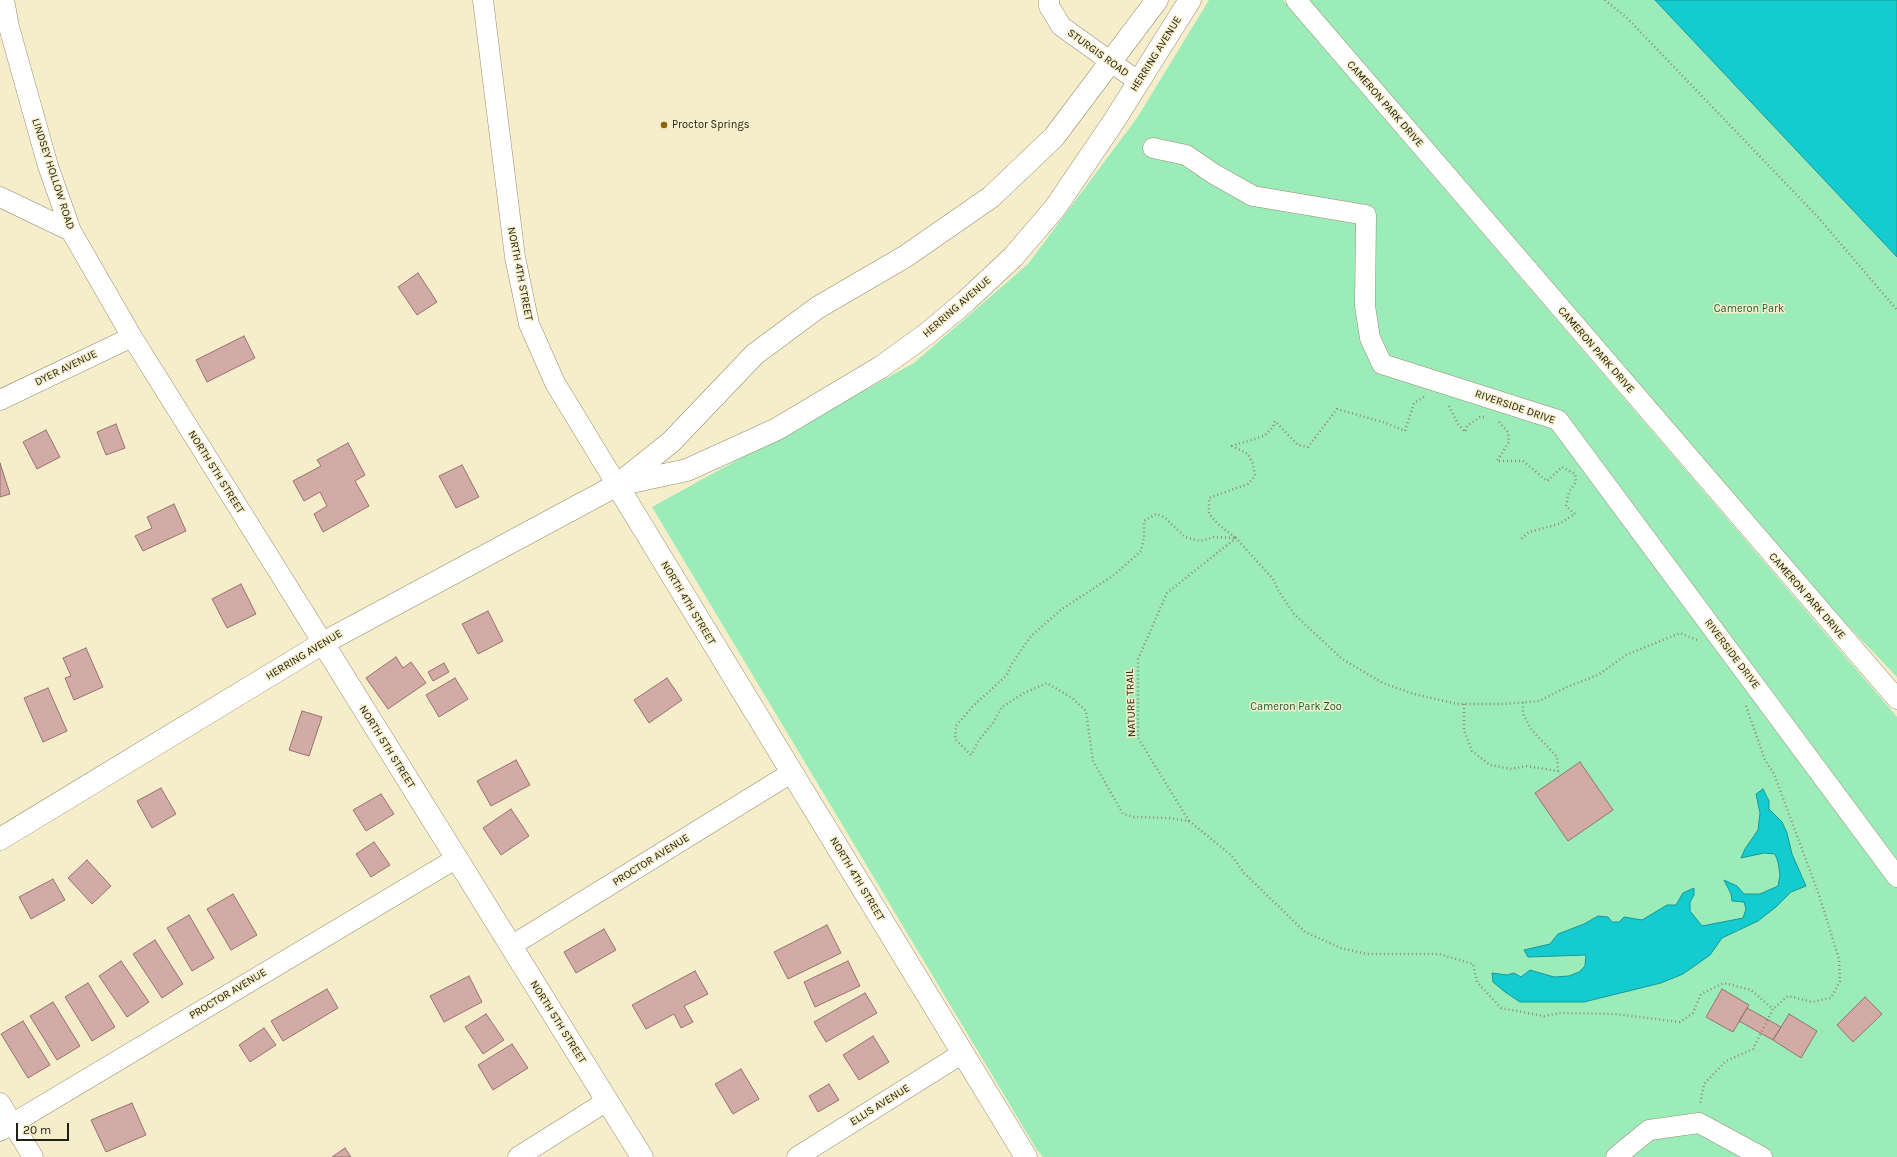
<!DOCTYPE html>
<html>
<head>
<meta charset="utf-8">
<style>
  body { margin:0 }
  #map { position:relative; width:1897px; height:1157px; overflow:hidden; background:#f6eecb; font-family:Karla,sans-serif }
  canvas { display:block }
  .scale { position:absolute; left:16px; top:1123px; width:53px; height:18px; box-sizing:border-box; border:2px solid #242114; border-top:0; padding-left:5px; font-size:12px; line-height:14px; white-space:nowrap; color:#242114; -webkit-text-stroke:3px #f6eecb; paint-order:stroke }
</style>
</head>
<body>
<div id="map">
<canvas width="1897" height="1157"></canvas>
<div class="scale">20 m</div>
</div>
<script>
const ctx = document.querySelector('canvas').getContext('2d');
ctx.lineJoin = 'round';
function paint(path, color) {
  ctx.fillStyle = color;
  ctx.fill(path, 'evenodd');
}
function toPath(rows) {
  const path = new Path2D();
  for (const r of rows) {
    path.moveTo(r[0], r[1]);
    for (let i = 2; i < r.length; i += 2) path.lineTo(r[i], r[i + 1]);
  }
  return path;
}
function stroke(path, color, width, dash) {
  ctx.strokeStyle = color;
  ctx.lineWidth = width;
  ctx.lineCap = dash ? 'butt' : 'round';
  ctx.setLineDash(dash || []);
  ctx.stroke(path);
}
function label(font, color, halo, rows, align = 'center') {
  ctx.font = font + ' Karla,sans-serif';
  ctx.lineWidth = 3;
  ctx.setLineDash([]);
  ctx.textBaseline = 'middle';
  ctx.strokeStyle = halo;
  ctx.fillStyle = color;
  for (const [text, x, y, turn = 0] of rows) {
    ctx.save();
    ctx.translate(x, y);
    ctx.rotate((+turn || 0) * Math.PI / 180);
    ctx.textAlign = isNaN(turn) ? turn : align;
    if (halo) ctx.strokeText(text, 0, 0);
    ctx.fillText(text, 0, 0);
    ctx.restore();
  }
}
const green = toPath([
  [1209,0,1283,0,1897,717,1897,1157,1043,1157,1037,1150,652,507,914,363,1028,264,1137,118],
  [1296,0,1655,0,1897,257,1897,677,1696,467]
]);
const water = toPath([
  [1655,0,1897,0,1897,257,1655,0],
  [1763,789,1769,801,1769,809,1782,822,1787,833,1792,854,1806,886,1791,892,1776,907,1758,921,1722,938,1710,955,1683,974,1661,983,1584,1002,1520,1002,1505,992,1493,982,1492,973,1507,975,1514,973,1521,977,1530,970,1554,977,1569,976,1579,972,1585,966,1586,955,1528,957,1524,950,1550,944,1558,934,1584,924,1598,916,1608,917,1612,922,1619,922,1624,917,1642,920,1667,905,1676,905,1683,893,1694,888,1694,895,1690,902,1690,911,1702,926,1743,918,1746,909,1744,902,1732,901,1731,894,1724,880,1737,886,1744,894,1760,894,1778,886,1780,875,1778,862,1775,854,1764,853,1741,858,1745,849,1758,830,1760,813,1756,794,1763,789]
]);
const building = toPath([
  [418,273,437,302,417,315,398,287,418,273],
  [244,336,255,358,207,382,196,360,244,336],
  [116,424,125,448,106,455,97,432,116,424],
  [46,430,60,457,37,469,23,442,46,430],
  [348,443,365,475,355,481,369,506,323,532,314,514,327,506,320,492,304,501,293,481,321,466,317,460,348,443],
  [0,463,10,494,0,497,0,463],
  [462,465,479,497,456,508,439,476,462,465],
  [174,504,186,531,143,551,135,536,152,528,147,517,174,504],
  [241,584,256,614,227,628,212,599,241,584],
  [488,611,503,641,478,654,462,624,488,611],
  [86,648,103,687,74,700,65,678,71,676,63,658,86,648],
  [396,657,403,668,411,662,426,683,388,709,366,678,396,657],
  [444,663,449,672,433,681,428,672,444,663],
  [455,678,468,699,439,717,426,695,455,678],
  [667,678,682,700,649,723,634,700,667,678],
  [48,688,67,731,43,742,24,698,48,688],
  [302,711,322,717,309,756,289,750,302,711],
  [516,760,530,785,491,806,477,781,516,760],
  [1580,762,1613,810,1568,841,1535,793,1580,762],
  [161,788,176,814,152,828,137,801,161,788],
  [381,794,394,814,366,831,353,810,381,794],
  [511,809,529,836,501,855,483,828,511,809],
  [374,842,390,865,371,877,356,854,374,842],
  [87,860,111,886,92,904,68,878,87,860],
  [53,879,65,900,31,919,19,897,53,879],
  [233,894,257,935,231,950,207,909,233,894],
  [189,915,214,958,192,971,167,928,189,915],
  [827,925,841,953,788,979,774,952,827,925],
  [604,929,616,950,576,973,564,952,604,929],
  [155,940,183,984,162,998,133,954,155,940],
  [121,961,149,1002,127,1017,99,976,121,961],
  [848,961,860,986,815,1007,804,982,848,961],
  [695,971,708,994,684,1006,693,1022,681,1028,674,1014,646,1029,632,1005,695,971],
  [469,976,482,1002,444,1022,430,996,469,976],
  [88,983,115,1027,92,1041,65,997,88,983],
  [327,989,338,1008,283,1041,271,1021,327,989],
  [1722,989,1749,1005,1733,1032,1706,1017,1722,989],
  [865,993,877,1013,826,1042,814,1022,865,993],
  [1865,997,1882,1014,1853,1042,1837,1025,1865,997],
  [53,1002,80,1046,57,1060,30,1016,53,1002],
  [1747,1008,1781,1027,1773,1040,1739,1021,1747,1008],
  [486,1014,504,1040,483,1054,465,1027,486,1014],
  [1789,1014,1817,1031,1801,1058,1773,1040,1789,1014],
  [23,1021,50,1065,28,1078,1,1034,23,1021],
  [264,1028,276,1045,250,1062,239,1045,264,1028],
  [873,1036,889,1062,859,1080,843,1055,873,1036],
  [512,1044,528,1068,493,1090,478,1065,512,1044],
  [741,1069,759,1099,733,1114,715,1084,741,1069],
  [829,1084,839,1100,818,1112,809,1096,829,1084],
  [132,1103,146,1135,106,1152,91,1120,132,1103],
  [345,1148,351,1157,332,1157,345,1148]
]);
const path = toPath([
  [1605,0,1627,18,1817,216,1897,310],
  [1424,397,1414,403,1405,431,1386,423,1337,409,1308,447,1298,445,1275,421,1273,427,1264,436,1232,446,1248,454,1253,464,1255,476,1248,484,1209,498,1209,514,1219,525,1236,538,1214,537,1200,541,1185,537,1164,517,1156,514,1144,521,1144,537,1141,551,1114,575,1062,609,1031,636,1011,665,1007,675,973,706,956,726,955,739,971,755,979,740,993,723,1002,707,1024,693,1047,683,1072,698,1086,711,1093,761,1123,814,1134,817,1169,818,1189,821,1231,855,1244,873,1305,932,1341,948,1367,954,1439,954,1473,964,1477,982,1501,1008,1544,1016,1561,1013,1615,1014,1680,1022,1693,1013,1701,994,1724,983,1751,990,1773,1009,1753,1049,1726,1061,1704,1084,1700,1104],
  [1449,406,1458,424,1465,432,1467,426,1480,417,1484,417],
  [1499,422,1508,432,1509,442,1497,461,1523,461,1547,481,1562,467,1575,474,1576,482,1569,492,1566,506,1575,514,1559,524,1529,532,1520,540],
  [1464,704,1464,730,1472,751,1490,765,1512,769,1526,766,1558,771,1557,757,1531,729,1523,714,1523,702],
  [1746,706,1765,760,1774,774,1819,895,1839,959,1840,981,1831,998,1812,1002,1788,996,1773,1009],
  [1189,821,1138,738,1138,659,1167,593,1236,538,1273,579,1278,590,1294,614,1342,659,1383,683,1414,694,1457,704,1504,704,1539,701,1567,687,1598,675,1626,655,1680,633,1697,640]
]);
const minor = toPath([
  [4,0,9,27,48,166,71,231,132,337,323,643],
  [483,0,515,257,529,324,555,383,617,485],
  [1049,0,1049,6,1061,26,1139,82],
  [1296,0,1897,699],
  [1153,148,1186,155,1214,174,1253,196,1366,215,1365,306,1370,338,1382,364,1558,420,1897,877],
  [0,197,71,231],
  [0,400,132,337],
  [511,946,791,773],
  [0,1103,33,1157],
  [0,1131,457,858],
  [518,1157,607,1101],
  [797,1157,963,1053],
  [1616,1157,1649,1130,1699,1123,1762,1157]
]);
const major = toPath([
  [622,484,687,470,777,429,881,367,928,333,966,301,1013,257,1055,208,1114,121,1190,0],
  [617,485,1026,1157],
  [323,643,642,1157],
  [0,839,323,643,617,485,671,442,755,354,817,308,906,256,991,197,1054,137,1157,0]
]);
const markers = [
  [664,125,4,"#8b6505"]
];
const streetNames = [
  ["STURGIS ROAD",1098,53,36],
  ["HERRING AVENUE",1156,54,-58],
  ["CAMERON PARK DRIVE",1385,104,49],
  ["LINDSEY HOLLOW ROAD",53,174,72],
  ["NORTH 4TH STREET",520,274,79],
  ["HERRING AVENUE",957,307,-41],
  ["CAMERON PARK DRIVE",1596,350,49],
  ["DYER AVENUE",66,368,-26],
  ["RIVERSIDE DRIVE",1515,407,19],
  ["NORTH 5TH STREET",216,472,58],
  ["CAMERON PARK DRIVE",1807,596,49],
  ["NORTH 4TH STREET",688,603,59],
  ["RIVERSIDE DRIVE",1732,654,53],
  ["HERRING AVENUE",304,655,-31],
  ["NATURE TRAIL",1131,703,-92],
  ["NORTH 5TH STREET",387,747,58],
  ["PROCTOR AVENUE",651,860,-32],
  ["NORTH 4TH STREET",857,879,59],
  ["PROCTOR AVENUE",228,994,-31],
  ["NORTH 5TH STREET",558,1022,58],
  ["ELLIS AVENUE",880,1105,-32]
];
const poiNames = [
  ["Proctor Springs",672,125]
];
const parkNames = [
  ["Cameron Park",1749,309],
  ["Cameron Park Zoo",1296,707]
];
paint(green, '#9cecb9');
paint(water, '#14cbcf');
stroke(water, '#199897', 1);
paint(building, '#d2aba7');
stroke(building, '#96726f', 1);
stroke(minor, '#948d6d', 21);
stroke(major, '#948d6d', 23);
stroke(path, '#908a72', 2.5, [1, 3]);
stroke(minor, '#fff', 20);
stroke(major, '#fff', 22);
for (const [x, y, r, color] of markers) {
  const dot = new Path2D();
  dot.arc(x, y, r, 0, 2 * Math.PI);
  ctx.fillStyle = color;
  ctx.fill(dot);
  stroke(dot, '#f6eecb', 1.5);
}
label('11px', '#242114', '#f6eecb', streetNames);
label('11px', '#242114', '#f6eecb', poiNames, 'left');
label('11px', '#16603a', '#f6eecb', parkNames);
</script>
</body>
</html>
